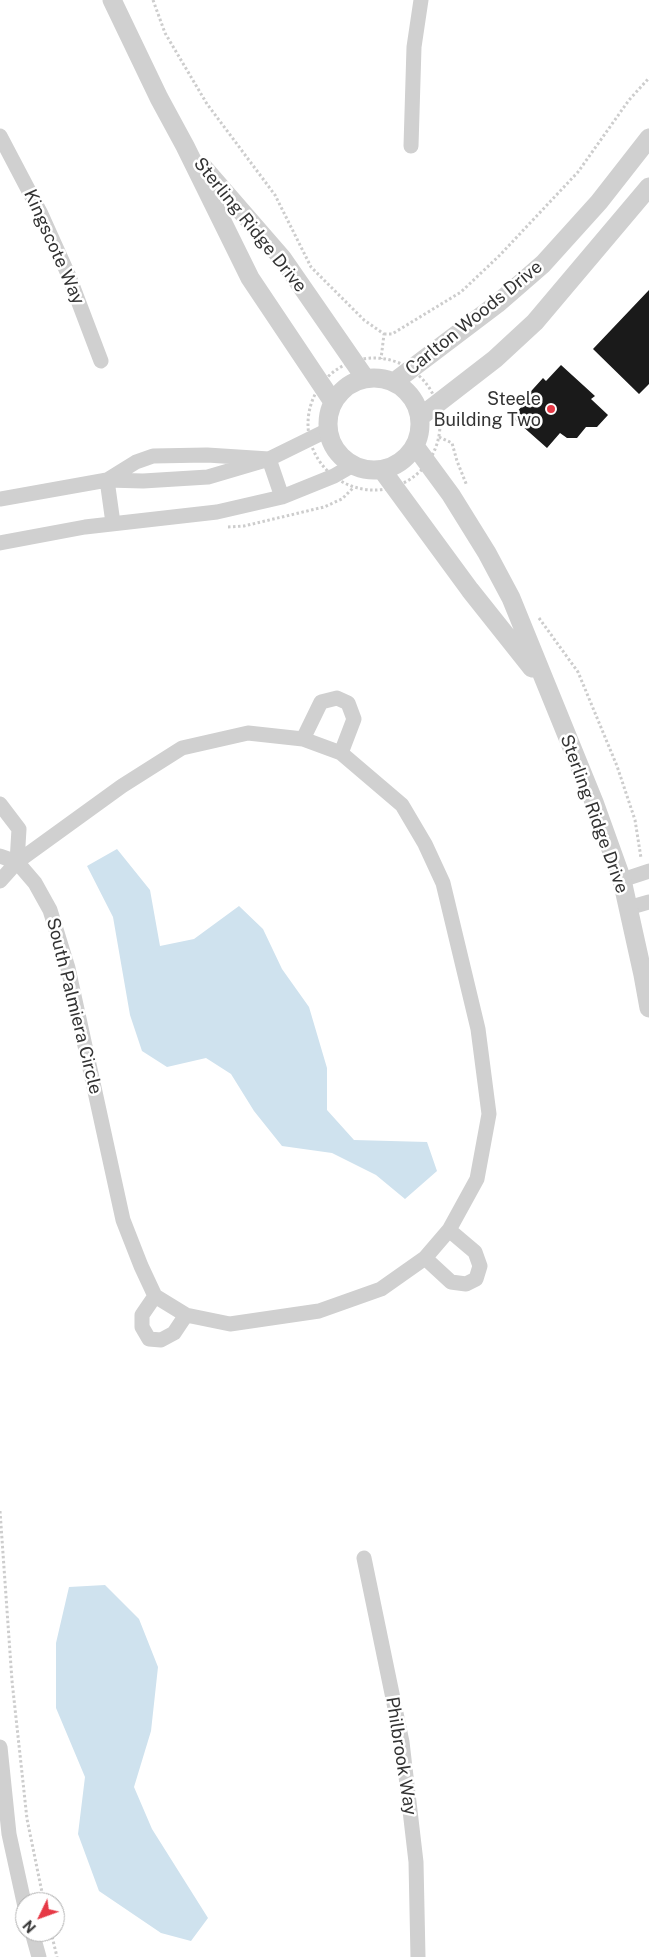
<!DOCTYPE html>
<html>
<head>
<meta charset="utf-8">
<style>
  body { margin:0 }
  #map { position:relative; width:649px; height:1957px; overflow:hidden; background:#fff; font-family:"Public Sans",sans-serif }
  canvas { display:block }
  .north { position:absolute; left:15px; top:1892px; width:50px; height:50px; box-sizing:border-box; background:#fff; border:1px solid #adadad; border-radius:50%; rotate:228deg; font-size:14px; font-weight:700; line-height:20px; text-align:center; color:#333 }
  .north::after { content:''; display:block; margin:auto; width:18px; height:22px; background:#e63946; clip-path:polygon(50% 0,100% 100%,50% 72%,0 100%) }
</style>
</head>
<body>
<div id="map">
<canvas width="649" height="1957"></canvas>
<div class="north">N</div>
</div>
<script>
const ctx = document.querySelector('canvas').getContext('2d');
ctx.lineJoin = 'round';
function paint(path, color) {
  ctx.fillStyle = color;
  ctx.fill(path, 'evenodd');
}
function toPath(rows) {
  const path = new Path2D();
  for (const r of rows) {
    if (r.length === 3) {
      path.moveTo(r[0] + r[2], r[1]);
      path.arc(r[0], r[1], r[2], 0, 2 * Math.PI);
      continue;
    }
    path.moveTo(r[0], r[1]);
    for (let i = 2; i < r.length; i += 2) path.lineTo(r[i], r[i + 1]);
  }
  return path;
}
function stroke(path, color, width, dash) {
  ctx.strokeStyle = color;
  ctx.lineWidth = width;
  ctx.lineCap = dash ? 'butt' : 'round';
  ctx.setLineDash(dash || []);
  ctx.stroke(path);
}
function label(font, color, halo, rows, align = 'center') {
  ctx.font = font + ' "Public Sans",sans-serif';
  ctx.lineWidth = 5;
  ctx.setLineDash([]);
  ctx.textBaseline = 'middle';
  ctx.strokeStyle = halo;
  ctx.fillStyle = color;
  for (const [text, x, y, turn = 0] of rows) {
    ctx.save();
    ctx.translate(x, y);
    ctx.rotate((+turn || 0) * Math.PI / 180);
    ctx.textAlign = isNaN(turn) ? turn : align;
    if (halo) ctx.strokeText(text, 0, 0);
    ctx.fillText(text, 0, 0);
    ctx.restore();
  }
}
const water = toPath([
  [117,849,150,890,160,946,194,939,239,906,263,929,282,969,309,1007,327,1068,327,1110,354,1140,427,1142,437,1171,405,1199,376,1175,332,1153,282,1146,254,1111,231,1074,206,1058,167,1067,142,1051,130,1015,113,917,87,866],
  [105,1585,139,1619,158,1667,151,1731,134,1787,152,1829,208,1918,191,1941,161,1933,99,1891,78,1834,85,1777,56,1708,56,1643,69,1587]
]);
const building = toPath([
  [649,290,649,384,639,394,593,349],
  [561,365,595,396,591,399,608,415,597,427,586,427,577,438,567,438,560,433,547,448,512,417,526,402,524,399,543,378,546,381]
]);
const path = toPath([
  [153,0,165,33,207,104,275,195,311,267,364,320,384,334,381,359],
  [384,334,392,334,461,292,500,255,578,172,629,100,649,78],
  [374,424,66],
  [439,437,452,443,457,461,467,486],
  [228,527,244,526,324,507,342,499,354,487],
  [539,618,578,672,617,766,635,820,641,858],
  [0,1511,12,1681,27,1819,44,1902],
  [51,1932,57,1957]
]);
const minor = toPath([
  [0,136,41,214,68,274,101,361],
  [411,146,414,47,421,0],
  [269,459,282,497],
  [0,499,107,480,136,462,153,456,207,455,269,459],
  [113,523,107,480,143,481,208,477,269,459,328,430],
  [0,543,85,527,217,512,282,497,334,476,353,465],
  [303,739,321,702,337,698,348,703,354,719,341,753],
  [0,804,19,829,17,862],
  [0,856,17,862,35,883,50,910,68,968,123,1220,141,1266,155,1296,186,1315,230,1324,319,1311,381,1289,425,1258,449,1230,477,1179,489,1114,478,1029,443,883,425,844,402,805,341,753,303,739,248,733,182,748,122,786,17,862,0,881],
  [622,880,649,871],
  [628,908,649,902],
  [425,1258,451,1282,466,1284,476,1279,480,1266,475,1252,449,1230],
  [155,1296,142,1315,142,1327,149,1339,161,1340,174,1333,186,1315],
  [364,1558,402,1742,416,1862,418,1957],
  [0,1747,9,1834,25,1907],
  [32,1932,39,1957]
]);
const tertiary = toPath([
  [112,0,159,98,185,146,250,278,333,402],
  [202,166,282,258,365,378],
  [374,424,46],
  [394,382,497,304,543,264,599,202,649,138],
  [420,417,495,359,535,322,649,187],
  [415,446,451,495,487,553,511,598,594,802,622,880,643,975,649,1008],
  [382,470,470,590,532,668]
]);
const markers = [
  [551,409,5,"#e63946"]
];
const streetNames = [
  ["Sterling Ridge Drive",250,225,51],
  ["Kingscote Way",54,247,66],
  ["Carlton Woods Drive",474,318,-39],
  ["Sterling Ridge Drive",594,814,70],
  ["South Palmiera Circle",74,1006,76],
  ["Philbrook Way",401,1756,81]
];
const poiNames = [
  ["Steele",541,399],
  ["Building Two",541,420]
];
paint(water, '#cfe2ee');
paint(building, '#1a1a1a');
stroke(path, '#cdcdcd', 3, [2.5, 2.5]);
stroke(minor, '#d0d0d0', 15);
stroke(tertiary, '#d0d0d0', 19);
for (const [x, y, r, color] of markers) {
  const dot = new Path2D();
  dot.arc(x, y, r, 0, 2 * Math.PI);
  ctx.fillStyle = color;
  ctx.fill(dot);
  stroke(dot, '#fff', 2);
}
label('18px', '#333', '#fff', streetNames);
label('18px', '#333', '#fff', poiNames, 'right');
</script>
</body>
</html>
